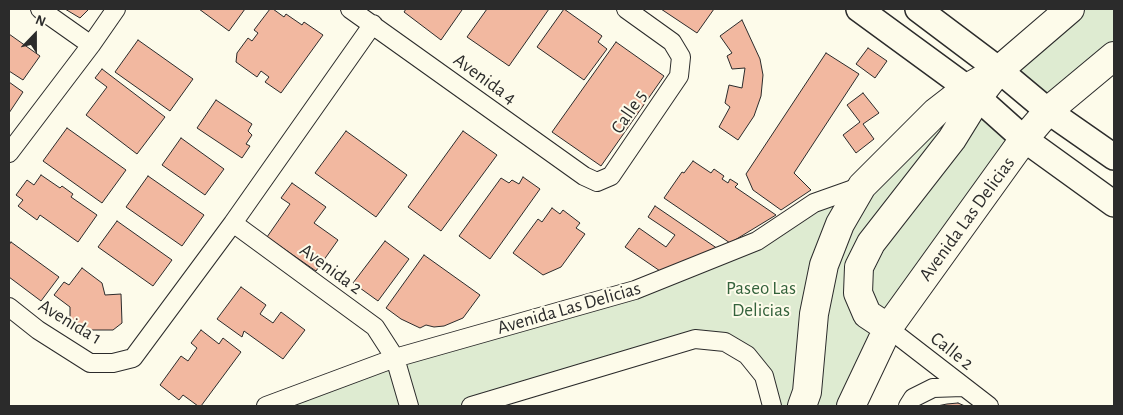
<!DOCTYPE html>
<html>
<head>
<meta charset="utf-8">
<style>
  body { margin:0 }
  #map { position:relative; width:1123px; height:415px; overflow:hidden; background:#fdfbea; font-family:"Alegreya Sans",sans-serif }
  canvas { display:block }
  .frame { position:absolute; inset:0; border:10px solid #2b2b2b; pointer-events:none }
  .north { position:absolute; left:10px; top:10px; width:50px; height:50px; -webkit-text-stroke:4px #fdfbea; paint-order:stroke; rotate:22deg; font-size:14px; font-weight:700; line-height:20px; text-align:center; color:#2b2b2b }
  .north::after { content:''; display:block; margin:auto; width:18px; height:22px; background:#2b2b2b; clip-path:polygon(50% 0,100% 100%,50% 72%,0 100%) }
</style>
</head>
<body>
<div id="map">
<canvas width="1123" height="415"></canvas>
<div class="frame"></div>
<div class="north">N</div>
</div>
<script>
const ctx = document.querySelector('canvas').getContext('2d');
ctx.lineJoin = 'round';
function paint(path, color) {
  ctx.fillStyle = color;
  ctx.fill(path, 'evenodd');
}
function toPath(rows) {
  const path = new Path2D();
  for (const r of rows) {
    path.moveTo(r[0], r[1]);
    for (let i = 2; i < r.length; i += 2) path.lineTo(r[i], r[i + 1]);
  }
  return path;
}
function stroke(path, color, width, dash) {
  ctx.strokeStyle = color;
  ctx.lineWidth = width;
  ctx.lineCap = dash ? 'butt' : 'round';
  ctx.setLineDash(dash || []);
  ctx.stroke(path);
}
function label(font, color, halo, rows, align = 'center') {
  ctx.font = font + ' "Alegreya Sans",sans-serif';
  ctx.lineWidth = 4;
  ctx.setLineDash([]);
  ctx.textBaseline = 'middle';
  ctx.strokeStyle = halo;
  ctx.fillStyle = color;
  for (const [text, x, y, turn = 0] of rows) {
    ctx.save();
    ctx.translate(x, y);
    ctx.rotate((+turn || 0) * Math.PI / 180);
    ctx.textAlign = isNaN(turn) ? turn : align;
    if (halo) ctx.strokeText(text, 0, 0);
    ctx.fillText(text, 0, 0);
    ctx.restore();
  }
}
const green = toPath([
  [1070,9,1114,9,1114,56,1048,111,999,70,1070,9],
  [967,88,1024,139,851,406,772,406,747,355,696,339,471,406,266,406,636,290,862,186,967,88]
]);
const building = toPath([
  [65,9,89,9,80,18,65,9],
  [199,9,245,9,229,31,199,9],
  [270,9,273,9,284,17,286,14,302,25,304,22,323,35,281,93,265,82,269,77,261,71,257,77,236,62,237,53,248,38,252,41,258,33,254,30,270,9],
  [406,9,461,9,462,10,441,40,404,12,406,9],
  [487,9,549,9,509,66,467,37,487,9],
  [564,9,602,36,598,42,607,49,584,80,537,47,564,9],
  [661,9,714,9,697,33,661,9],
  [742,20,760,59,763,75,761,96,754,116,738,140,719,127,730,107,725,103,729,85,742,88,745,68,732,69,727,56,732,53,720,36,742,20],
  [9,34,40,56,23,80,9,71,9,34],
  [138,40,193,79,170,111,115,72,138,40],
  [616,42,664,76,601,166,552,132,616,42],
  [868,48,887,61,875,78,856,64,868,48],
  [826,53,859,74,794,173,811,190,781,210,753,190,746,174,826,53],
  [102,69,165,117,137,154,86,115,107,87,95,78,102,69],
  [9,82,23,92,9,113,9,82],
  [863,93,879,113,863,124,874,139,856,153,843,135,860,122,847,105,863,93],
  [216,100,252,124,248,131,252,135,246,144,250,146,242,158,197,128,216,100],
  [67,128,126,170,102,203,43,161,67,128],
  [346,131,407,175,376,217,315,173,346,131],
  [463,131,497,155,441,231,408,207,463,131],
  [181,138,224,169,205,195,162,165,181,138],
  [693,161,711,173,714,169,724,176,722,179,728,183,730,179,738,184,735,187,776,215,730,243,664,198,682,172,684,173,693,161],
  [41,175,60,188,62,186,73,194,71,197,97,215,78,242,40,215,37,220,18,206,23,200,16,195,27,180,34,185,41,175],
  [148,176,204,215,182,246,126,207,148,176],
  [523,177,540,189,490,259,459,236,501,178,509,183,512,180,519,184,523,177],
  [292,183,326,207,314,223,338,240,316,271,267,237,290,204,281,198,292,183],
  [655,206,721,251,663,273,625,247,639,228,666,247,675,235,648,217,655,206],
  [552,208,560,214,563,210,580,223,576,228,585,234,561,267,543,275,513,253,538,219,542,222,552,208],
  [117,221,172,260,153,286,98,247,117,221],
  [385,241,409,259,378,301,353,283,385,241],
  [11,242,59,277,41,301,9,277,9,245,11,242],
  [424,255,480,295,463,318,444,326,434,327,426,325,420,328,401,319,386,308,424,255],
  [82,268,102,283,105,295,121,294,122,323,113,330,80,330,70,321,70,307,54,295,64,282,69,285,82,268],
  [241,287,266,305,260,314,273,323,281,312,305,330,283,359,244,331,242,337,217,319,241,287],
  [201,330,219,344,223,338,241,352,201,406,198,406,183,395,179,400,160,385,181,356,188,361,197,348,191,343,201,330],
  [958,403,965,406,937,406,947,404,958,403]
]);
const street = toPath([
  [40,9,91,45],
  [350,9,584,176,597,182,611,176,679,76,681,57,672,42,626,9],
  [9,153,91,45,116,9],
  [233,223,375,327,395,358,409,406],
  [9,307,38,330,90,363,113,363,133,358,233,223,373,24],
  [888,328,989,406],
  [266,406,395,358,635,290,757,241,814,203,862,186],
  [471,406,695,339,725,342,747,355,764,376,772,406],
  [908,406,913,398,933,388,963,387]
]);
const secondary = toPath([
  [859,9,967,88,1024,139,1114,204],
  [918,9,999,70,1048,111,1114,157]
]);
const primary = toPath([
  [888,328,867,314,858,293,859,267,871,243,952,139,978,97,992,79],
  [802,406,807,392,814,314,824,265,840,224,862,186,936,112,967,88,999,70,1070,9],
  [851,406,888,328,1024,139,1048,111,1114,56]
]);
const streetNames = [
  ["Avenida 4",485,79,36],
  ["Calle 5",629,112,-56],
  ["Avenida Las Delicias",967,219,-54],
  ["Avenida 2",331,269,36],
  ["Avenida Las Delicias",569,308,-16],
  ["Avenida 1",70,322,31],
  ["Calle 2",952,351,38]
];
const parkNames = [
  ["Paseo Las",761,288],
  ["Delicias",761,310]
];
paint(green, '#deebd1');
stroke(green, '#74746e', 1);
paint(building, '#f2b8a0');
stroke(building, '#2b2b2b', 1);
stroke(street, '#2b2b2b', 20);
stroke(secondary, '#2b2b2b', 28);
stroke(primary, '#2b2b2b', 30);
stroke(street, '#fdfbea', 18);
stroke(secondary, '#fdfbea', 25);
stroke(primary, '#fdfbea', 28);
label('19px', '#2b2b2b', '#fdfbea', streetNames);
label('19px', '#34623c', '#fdfbea', parkNames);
</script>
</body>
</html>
